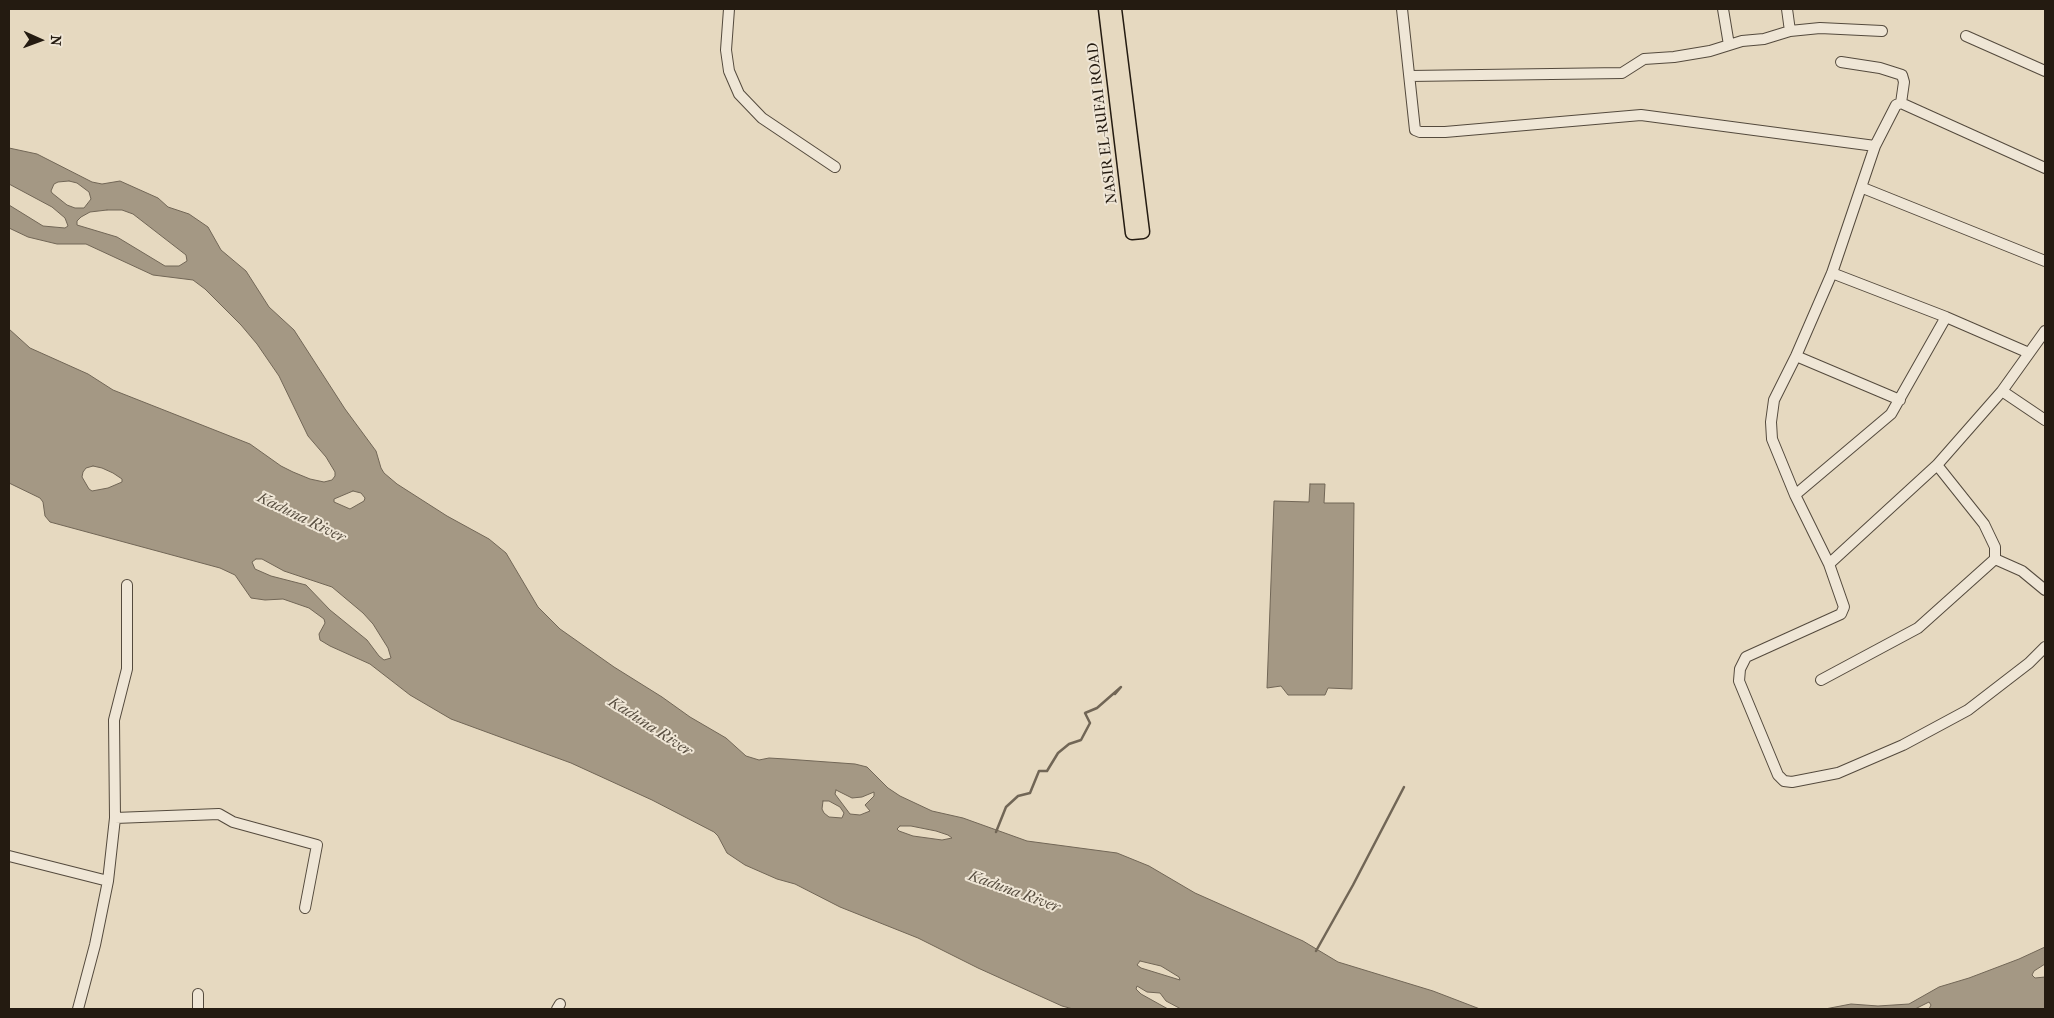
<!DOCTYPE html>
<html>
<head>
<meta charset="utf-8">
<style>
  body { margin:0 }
  #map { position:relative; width:2054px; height:1018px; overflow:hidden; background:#e6d9c0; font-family:"IM FELL French Canon",serif }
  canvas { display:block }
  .frame { position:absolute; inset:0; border:10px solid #241b11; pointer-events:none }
  .north { position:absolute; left:15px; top:15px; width:50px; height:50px; -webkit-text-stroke:4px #efe6d6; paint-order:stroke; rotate:92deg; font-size:14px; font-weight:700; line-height:20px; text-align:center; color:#241b11 }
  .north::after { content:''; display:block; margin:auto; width:18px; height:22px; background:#241b11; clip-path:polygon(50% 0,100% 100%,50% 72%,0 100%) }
</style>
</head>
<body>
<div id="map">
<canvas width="2054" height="1018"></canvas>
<div class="frame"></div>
<div class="north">N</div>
</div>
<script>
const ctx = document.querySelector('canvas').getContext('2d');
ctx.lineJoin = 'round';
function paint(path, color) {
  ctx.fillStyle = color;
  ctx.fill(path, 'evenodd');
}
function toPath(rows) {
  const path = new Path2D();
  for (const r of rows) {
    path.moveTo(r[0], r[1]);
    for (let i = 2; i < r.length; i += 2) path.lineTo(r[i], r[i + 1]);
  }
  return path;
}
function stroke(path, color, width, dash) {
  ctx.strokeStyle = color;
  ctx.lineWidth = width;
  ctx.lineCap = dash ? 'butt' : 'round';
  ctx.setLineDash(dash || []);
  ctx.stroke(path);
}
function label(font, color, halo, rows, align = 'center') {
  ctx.font = font + ' "IM FELL French Canon",serif';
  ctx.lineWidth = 4;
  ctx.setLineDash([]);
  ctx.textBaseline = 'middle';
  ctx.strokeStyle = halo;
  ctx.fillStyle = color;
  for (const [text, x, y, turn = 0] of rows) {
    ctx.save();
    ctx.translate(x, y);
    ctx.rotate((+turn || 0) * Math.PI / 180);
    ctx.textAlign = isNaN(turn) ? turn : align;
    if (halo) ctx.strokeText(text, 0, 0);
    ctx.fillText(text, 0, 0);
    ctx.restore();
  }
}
const water = toPath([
  [9,148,37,154,92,182,102,184,120,181,158,198,168,207,189,214,208,227,221,250,246,271,269,307,294,330,345,409,376,451,381,468,384,473,397,484,447,516,489,539,506,553,538,607,560,629,614,667,662,697,690,717,726,738,746,756,759,760,769,758,786,759,855,764,867,767,888,788,900,796,932,811,963,818,1027,841,1117,853,1149,866,1195,893,1303,941,1338,962,1433,991,1480,1009,1181,1009,1166,1001,1160,993,1147,992,1137,986,1136,989,1141,994,1168,1009,1073,1009,1062,1006,978,968,918,938,840,907,795,884,777,879,745,865,727,853,718,836,714,832,652,800,571,763,451,719,410,695,370,664,330,646,320,640,319,634,325,623,324,619,309,608,283,599,265,600,251,598,235,575,220,568,50,522,45,516,43,502,40,498,9,483,9,329,30,348,88,374,113,390,250,444,281,466,293,472,310,479,324,482,332,480,335,476,335,472,326,457,308,436,279,376,257,344,241,325,205,289,193,280,153,275,86,244,57,244,28,237,9,228,9,205,43,226,65,228,68,226,65,218,52,207,9,184,9,148],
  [69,181,77,183,89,192,91,199,84,208,75,208,67,205,52,193,51,191,54,184,58,182,69,181],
  [107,210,122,210,133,214,186,255,187,261,179,266,165,266,117,237,77,225,77,221,81,217,90,212,107,210],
  [93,466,102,468,113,473,122,479,122,482,108,488,92,491,89,489,82,477,83,472,86,468,93,466],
  [353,491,361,493,365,498,364,501,350,509,334,502,334,499,353,491],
  [256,559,262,559,284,571,332,587,363,613,373,624,388,648,391,658,384,660,379,656,367,640,330,610,306,585,271,576,255,569,252,562,256,559],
  [836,790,852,798,862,797,874,792,874,796,865,805,870,811,860,815,850,814,835,794,836,790],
  [823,801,829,801,840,807,844,813,842,818,829,817,824,813,822,809,823,801],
  [900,826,911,826,936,831,948,835,952,838,942,840,913,836,899,831,897,829,900,826],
  [1140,961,1161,966,1179,977,1180,980,1141,968,1137,965,1140,961],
  [1310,484,1325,484,1324,503,1354,503,1352,689,1328,688,1325,695,1288,695,1281,686,1267,688,1274,501,1309,502,1310,484],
  [2045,947,2045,964,2034,971,2032,975,2035,978,2045,977,2045,1009,1929,1009,1931,1005,1929,1002,1915,1009,1825,1009,1851,1004,1878,1006,1909,1004,1939,987,1969,978,2019,959,2045,947]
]);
const stream = toPath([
  [996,832,1006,807,1018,796,1030,793,1039,771,1047,771,1058,753,1069,744,1081,740,1090,723,1085,713,1097,708,1121,687,1115,694],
  [1316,951,1353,885,1404,787]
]);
const minor = toPath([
  [729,9,726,50,729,71,739,94,762,118,835,167],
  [1402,9,1415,130,1420,132,1445,132,1641,115,1875,146],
  [1723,9,1729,45],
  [1787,9,1790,31],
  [1966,36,2045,71],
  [1841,62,1880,68,1902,75,1904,82,1901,103,1896,105,1875,146,1832,273,1796,356,1774,400,1771,422,1772,439,1795,495,1829,564,1844,607,1841,614,1746,657,1740,669,1739,681,1778,775,1784,781,1792,782,1838,773,1903,745,1968,710,2029,663,2045,647],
  [1410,76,1622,73,1644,59,1674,57,1710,51,1742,41,1764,39,1790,31,1820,28,1882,31],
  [1901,103,2045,168],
  [1863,188,2045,261],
  [1832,273,1946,317,2029,353],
  [1796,356,1900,400],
  [2002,391,2045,420],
  [1795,495,1891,414,1946,317],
  [1995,559,2022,571,2045,590],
  [1829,564,1937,465,2002,391,2045,331],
  [1821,680,1918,628,1995,559,1995,547,1984,524,1937,465],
  [115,818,219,814,233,822,317,845,305,908],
  [9,856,108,881],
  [78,1009,95,945,108,881,115,818,114,720,127,669,127,585],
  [198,1009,198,994],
  [557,1009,560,1004]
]);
const major = toPath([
  [1105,9,1132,233,1143,232,1115,9]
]);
const streetNames = [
  ["NASIR EL-RUFAI ROAD",1103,123,-97]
];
const waterNames = [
  ["Kaduna River",301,518,26],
  ["Kaduna River",650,727,33],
  ["Kaduna River",1014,892,20]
];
paint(water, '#a49884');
stroke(water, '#716656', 1);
stroke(stream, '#716656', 2.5);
stroke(minor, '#544a3d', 12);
stroke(major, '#241b11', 15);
stroke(minor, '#efe6d6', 10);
stroke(major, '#e6d9c0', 12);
label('15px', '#241b11', '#efe6d6', streetNames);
label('italic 16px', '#574d3f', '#efe6d6', waterNames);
</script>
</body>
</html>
